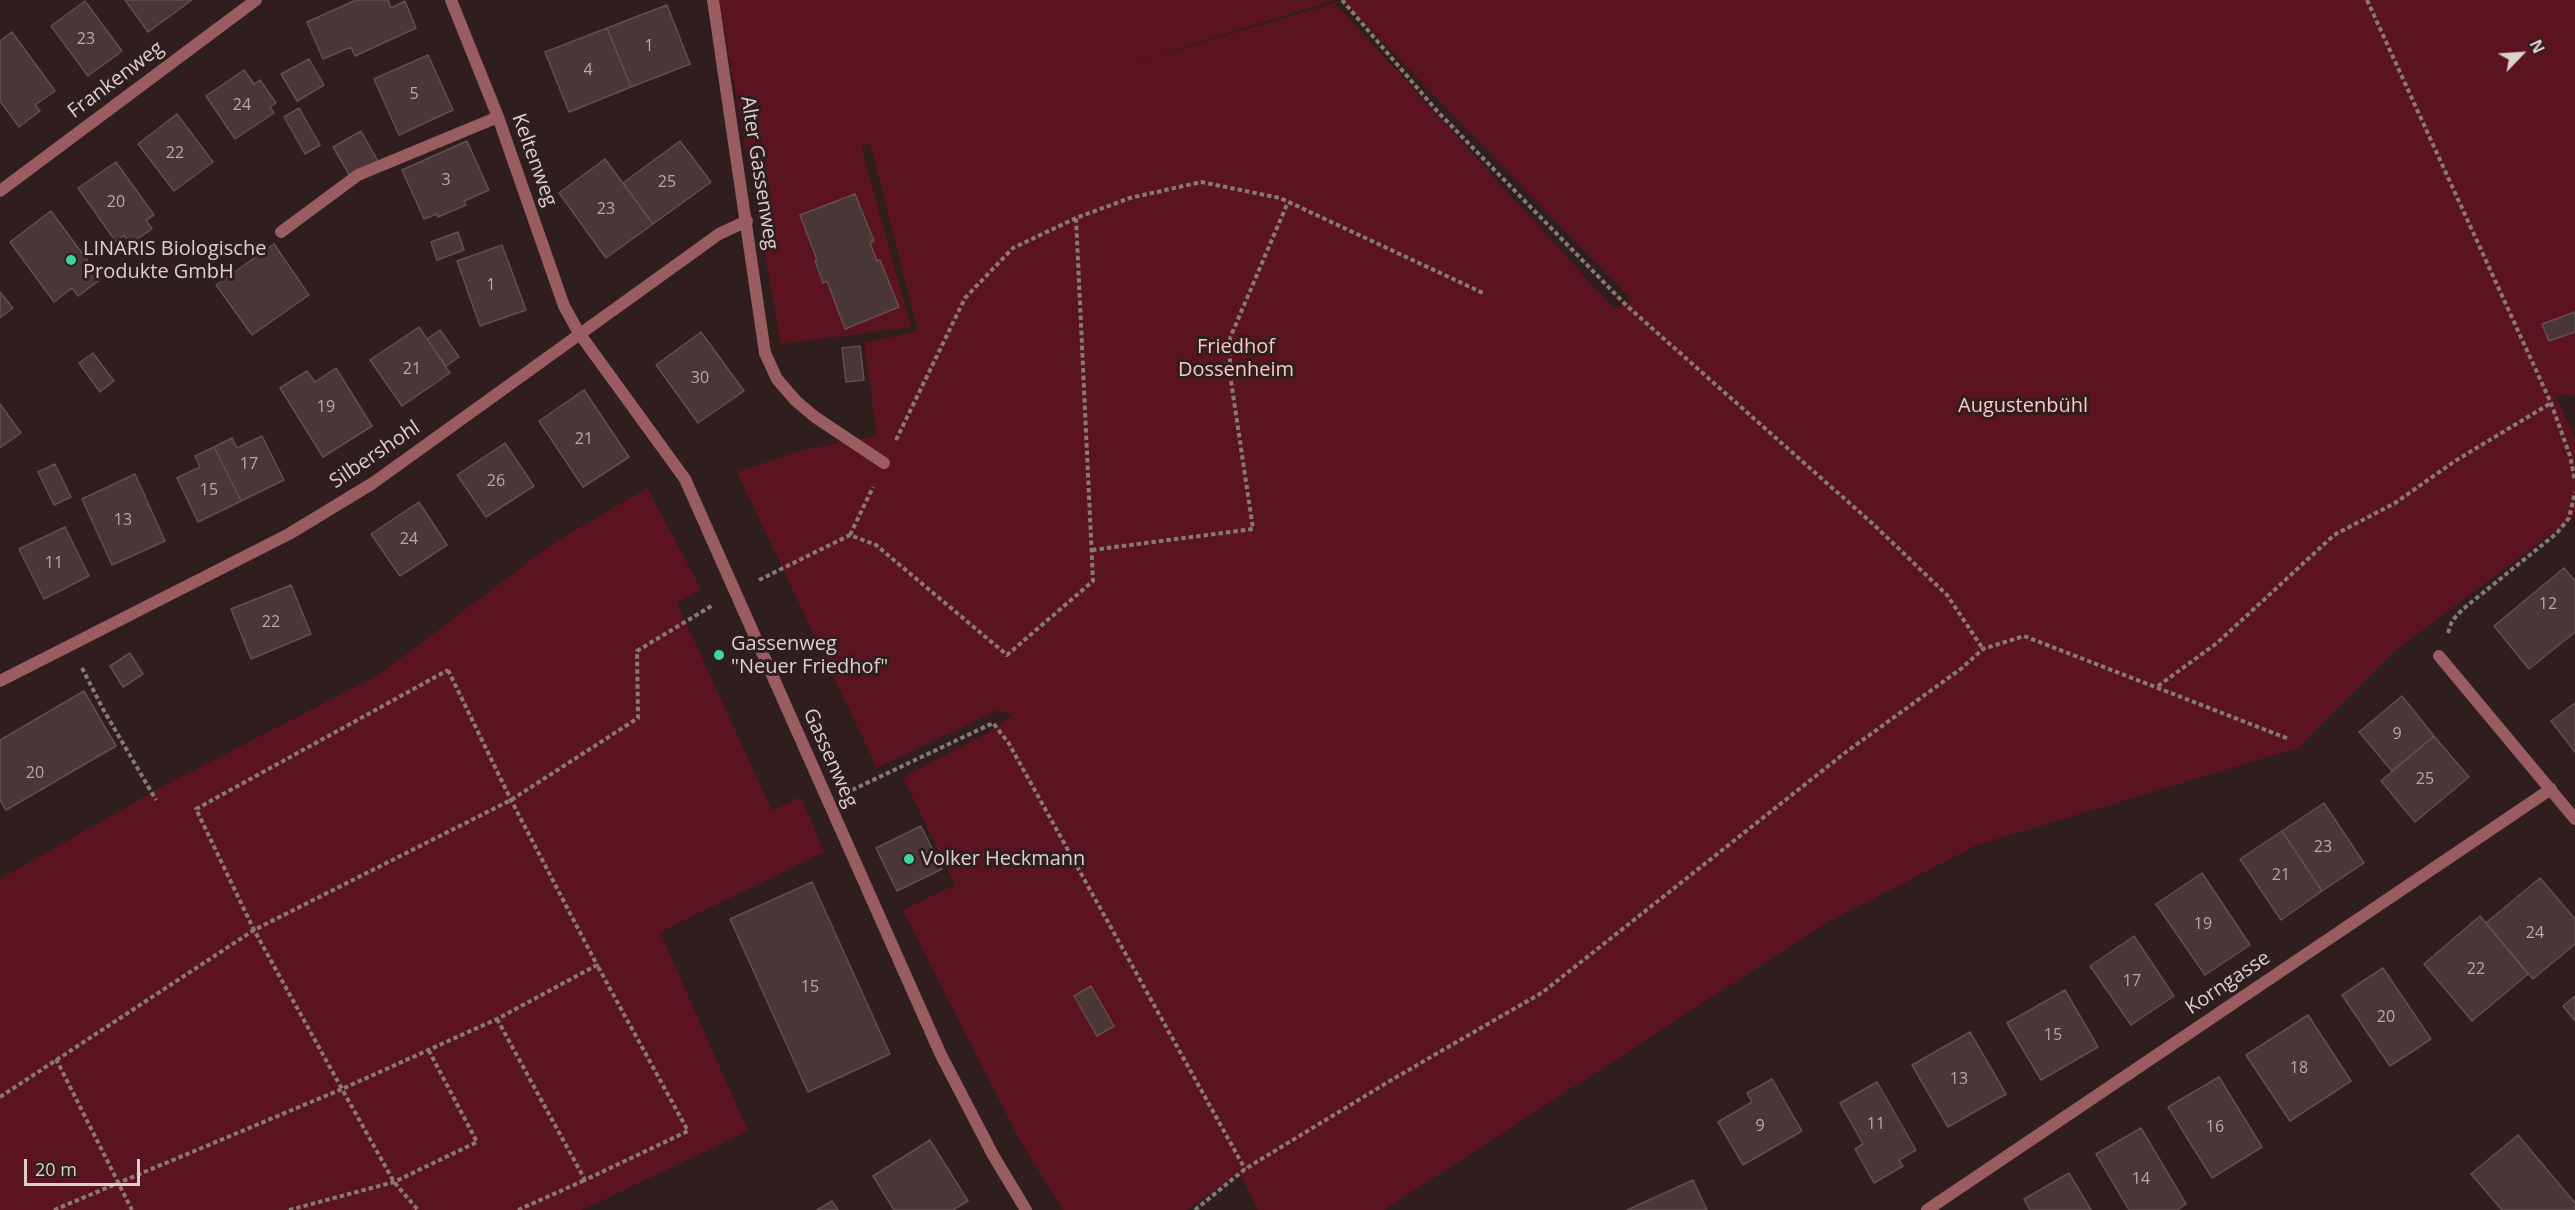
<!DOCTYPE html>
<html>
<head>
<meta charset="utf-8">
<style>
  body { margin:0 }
  #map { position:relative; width:2575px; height:1210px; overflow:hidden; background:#301e1f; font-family:"Open Sans",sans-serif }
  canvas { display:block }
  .north { position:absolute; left:2491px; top:24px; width:60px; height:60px; -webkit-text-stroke:4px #301e1f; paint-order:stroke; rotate:65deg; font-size:16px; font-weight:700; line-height:24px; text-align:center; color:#dbcfcf }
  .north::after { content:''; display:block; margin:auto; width:21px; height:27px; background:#dbcfcf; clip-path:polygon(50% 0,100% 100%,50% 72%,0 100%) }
  .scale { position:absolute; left:24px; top:1159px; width:116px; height:27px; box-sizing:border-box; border:3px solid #dbcfcf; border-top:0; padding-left:8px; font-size:18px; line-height:21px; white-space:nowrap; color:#dbcfcf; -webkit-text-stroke:4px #301e1f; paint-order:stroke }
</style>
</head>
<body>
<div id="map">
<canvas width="2575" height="1210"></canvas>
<div class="north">N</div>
<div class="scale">20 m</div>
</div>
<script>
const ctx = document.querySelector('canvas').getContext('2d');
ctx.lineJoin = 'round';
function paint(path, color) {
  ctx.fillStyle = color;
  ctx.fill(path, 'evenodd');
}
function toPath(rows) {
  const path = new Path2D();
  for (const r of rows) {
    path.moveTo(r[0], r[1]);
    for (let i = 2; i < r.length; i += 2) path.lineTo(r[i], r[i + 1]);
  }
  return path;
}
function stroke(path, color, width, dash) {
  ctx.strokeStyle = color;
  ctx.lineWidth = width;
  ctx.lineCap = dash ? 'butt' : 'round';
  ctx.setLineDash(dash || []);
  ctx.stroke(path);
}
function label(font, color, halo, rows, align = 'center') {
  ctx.font = font + ' "Open Sans",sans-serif';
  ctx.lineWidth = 6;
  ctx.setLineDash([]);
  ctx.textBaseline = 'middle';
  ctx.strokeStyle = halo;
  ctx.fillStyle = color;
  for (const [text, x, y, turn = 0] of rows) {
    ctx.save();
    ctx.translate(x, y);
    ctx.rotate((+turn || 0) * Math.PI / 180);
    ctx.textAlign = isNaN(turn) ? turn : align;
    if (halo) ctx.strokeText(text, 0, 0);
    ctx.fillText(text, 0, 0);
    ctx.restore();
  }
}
const green = toPath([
  [719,0,1334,0,1110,70,1335,3,1615,310,1631,299,1342,0,2575,0,2575,396,2555,394,2575,439,2575,516,2396,650,2298,748,1977,845,1826,923,1384,1210,1258,1210,1239,1172,1187,1210,1063,1210,1018,1137,903,910,955,885,903,777,991,731,1012,716,998,710,877,768,737,472,804,450,877,436,864,343,918,331,870,143,861,146,911,327,781,344],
  [647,488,701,589,677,603,772,811,801,797,824,852,660,932,748,1131,582,1210,0,1210,0,879,160,788,380,674,554,543]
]);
const building = toPath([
  [125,0,192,0,148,32,125,0],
  [356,0,388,0,391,8,405,1,416,28,355,56,351,47,323,59,307,22,356,0],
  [85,1,122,51,88,76,51,26,85,1],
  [667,5,690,64,631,87,607,28,667,5],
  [607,28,631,87,569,112,545,52,607,28],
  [12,32,55,91,35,105,40,111,19,127,0,101,0,41,12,32],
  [428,55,453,110,399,135,374,79,428,55],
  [309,59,324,85,297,101,281,74,309,59],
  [244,70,254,84,260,80,276,103,270,107,274,113,235,139,206,96,244,70],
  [299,108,320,145,305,154,284,117,299,108],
  [177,114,213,162,174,191,138,144,177,114],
  [361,131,378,161,350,176,333,147,361,131],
  [467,141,489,190,464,201,466,205,438,217,437,214,424,219,402,170,467,141],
  [680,141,711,182,653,224,623,183,680,141],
  [605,159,653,224,606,258,559,193,605,159],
  [116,162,154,215,146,220,152,229,130,244,124,235,116,242,78,188,116,162],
  [855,194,874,241,870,243,877,261,880,260,899,307,845,329,827,281,823,283,815,261,817,260,800,215,855,194],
  [51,211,101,279,78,296,72,288,54,302,10,242,51,211],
  [458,232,464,250,437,260,431,242,458,232],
  [274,244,309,295,252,335,216,285,274,244],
  [502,245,526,310,480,326,457,261,502,245],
  [0,292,13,308,0,318,0,292],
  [2575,312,2575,332,2549,341,2542,324,2575,312],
  [419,327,450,373,402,406,370,360,419,327],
  [440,330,459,357,446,366,427,339,440,330],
  [701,332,744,391,698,423,656,365,701,332],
  [860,346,864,380,846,382,842,348,860,346],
  [93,353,114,381,100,392,79,363,93,353],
  [336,368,372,426,323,457,280,388,307,371,315,382,336,368],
  [584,390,629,457,583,487,539,421,584,390],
  [0,404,21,433,0,448,0,404],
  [262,436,284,480,241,501,214,447,232,438,237,448,262,436],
  [505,443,534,486,486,517,457,475,505,443],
  [214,447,241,501,198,522,177,478,200,467,195,456,214,447],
  [55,464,71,497,54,505,38,472,55,464],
  [135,474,165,541,112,565,82,499,135,474],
  [419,502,447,545,400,576,371,534,419,502],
  [65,527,89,576,44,599,19,549,65,527],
  [2564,568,2575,581,2575,632,2529,669,2494,626,2564,568],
  [291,585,311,634,251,659,231,609,291,585],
  [130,653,143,674,123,687,110,666,130,653],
  [84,691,116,746,6,810,0,800,0,740,84,691],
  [2402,696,2434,736,2392,771,2359,732,2402,696],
  [2575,703,2575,752,2551,721,2575,703],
  [2434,736,2469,777,2415,822,2381,781,2434,736],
  [2324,803,2364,863,2322,891,2282,831,2324,803],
  [921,826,942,869,897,891,876,848,921,826],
  [2282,831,2322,891,2281,920,2240,859,2282,831],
  [2202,873,2250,945,2205,975,2156,904,2202,873],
  [2540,878,2575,919,2575,944,2533,979,2486,923,2540,878],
  [812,882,890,1054,808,1092,730,919,812,882],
  [2480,916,2528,974,2472,1021,2424,964,2480,916],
  [2134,936,2174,996,2131,1025,2090,966,2134,936],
  [2383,968,2431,1039,2390,1066,2342,995,2383,968],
  [1091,986,1114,1026,1097,1036,1074,996,1091,986],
  [2065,990,2098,1047,2041,1080,2007,1023,2065,990],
  [2575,996,2575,1021,2563,1006,2575,996],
  [2308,1015,2351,1081,2290,1121,2246,1055,2308,1015],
  [1970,1032,2006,1094,1948,1127,1912,1065,1970,1032],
  [2219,1077,2262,1147,2212,1178,2168,1107,2219,1077],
  [1772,1079,1802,1131,1743,1165,1718,1122,1752,1102,1747,1093,1772,1079],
  [1877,1082,1916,1150,1899,1160,1903,1166,1874,1183,1855,1149,1863,1144,1840,1103,1877,1082],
  [2141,1128,2186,1204,2177,1210,2129,1210,2096,1154,2141,1128],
  [2518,1135,2575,1203,2575,1210,2502,1210,2471,1174,2518,1135],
  [930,1140,968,1201,953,1210,894,1210,873,1176,930,1140],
  [2069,1173,2091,1210,2030,1210,2024,1199,2069,1173],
  [1693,1180,1707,1210,1627,1210,1693,1180],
  [832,1201,838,1210,817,1210,832,1201]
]);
const path = toPath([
  [1342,0,1437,111,1627,306,1873,524,1947,595,1983,649],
  [2367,0,2551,403,2570,456,2575,481],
  [896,440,965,298,1013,248,1076,218],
  [850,535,873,487],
  [1092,550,1253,529,1230,374,1230,338,1288,202],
  [759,580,850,535,876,545,1007,655,1093,581,1076,218,1130,198,1201,182,1280,198,1483,293],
  [2448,633,2452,621,2463,609,2557,533,2569,518,2575,492],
  [82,668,103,709,156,800],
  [448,670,511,800,597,965,497,1019,342,1089,254,930,196,809,448,670],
  [2158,686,2217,643,2334,535,2395,503,2455,461,2551,403],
  [852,790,993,723,1008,742,1245,1169],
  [497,1019,585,1180,688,1131,597,965],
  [56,1059,132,1210],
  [0,1097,254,930,511,800,638,718,637,651,713,605],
  [54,1210,342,1089,394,1182,418,1210],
  [289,1210,394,1182,477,1142,429,1051],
  [518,1210,585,1180],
  [1195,1210,1245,1169,1393,1079,1543,992,1846,752,1962,668,1983,649,2024,636,2289,739]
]);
const service = toPath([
  [281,232,358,175,498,117],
  [765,353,777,379,796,401,815,417,884,463]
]);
const minor = toPath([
  [451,0,498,117,564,306,579,333,685,479,941,1055,993,1155,1026,1210],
  [713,0,765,353],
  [0,191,256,0],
  [2439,656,2575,819],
  [0,681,289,534,373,483,719,234,747,221],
  [1927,1210,2551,789]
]);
const markers = [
  [71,260,6,"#3ed4a3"],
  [719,655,6,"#3ed4a3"],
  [909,859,6,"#3ed4a3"]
];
const numberNames = [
  ["23",86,39],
  ["1",649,46],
  ["4",588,70],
  ["5",414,94],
  ["24",242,105],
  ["22",175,153],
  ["3",446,180],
  ["25",667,182],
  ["20",116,202],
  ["23",606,209],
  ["1",491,285],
  ["21",412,369],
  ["30",700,378],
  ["19",326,407],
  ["21",584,439],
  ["17",249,464],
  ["26",496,481],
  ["15",209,490],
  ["13",123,520],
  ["24",409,539],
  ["11",54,563],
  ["12",2548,604],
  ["22",271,622],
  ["9",2397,734],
  ["20",35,773],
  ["25",2425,779],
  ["23",2323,847],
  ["21",2281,875],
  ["19",2203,924],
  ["24",2535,933],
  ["22",2476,969],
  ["17",2132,981],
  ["15",810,987],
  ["20",2386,1017],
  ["15",2053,1035],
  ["18",2299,1068],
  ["13",1959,1079],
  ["11",1876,1124],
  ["9",1760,1126],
  ["16",2215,1127],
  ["14",2141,1179]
];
const streetNames = [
  ["Frankenweg",116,80,-37],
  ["Keltenweg",534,160,70],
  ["Alter Gassenweg",759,173,81],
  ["Silbershohl",375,455,-34],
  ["Gassenweg",830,758,66],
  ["Korngasse",2228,983,-34]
];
const poiNames = [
  ["LINARIS Biologische",83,249],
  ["Produkte GmbH",83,272],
  ["Gassenweg",731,644],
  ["\"Neuer Friedhof\"",731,667],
  ["Volker Heckmann",921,859]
];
const parkNames = [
  ["Friedhof",1236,347],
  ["Dossenheim",1236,370],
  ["Augustenbühl",2023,406]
];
paint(green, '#5b141f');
paint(building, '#4a3637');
stroke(building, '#634e4f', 1.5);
stroke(path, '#877879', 4, [4.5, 3]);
stroke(service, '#995c60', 12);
stroke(minor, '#995c60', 12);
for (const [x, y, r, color] of markers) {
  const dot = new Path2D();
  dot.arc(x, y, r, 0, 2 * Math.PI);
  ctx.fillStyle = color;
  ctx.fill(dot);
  stroke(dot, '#301e1f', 2);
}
label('16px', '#b7a9a9', null, numberNames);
label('20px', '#dbcfcf', '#301e1f', streetNames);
label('20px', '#dbcfcf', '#301e1f', poiNames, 'left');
label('20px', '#fac6c8', '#301e1f', parkNames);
</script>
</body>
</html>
